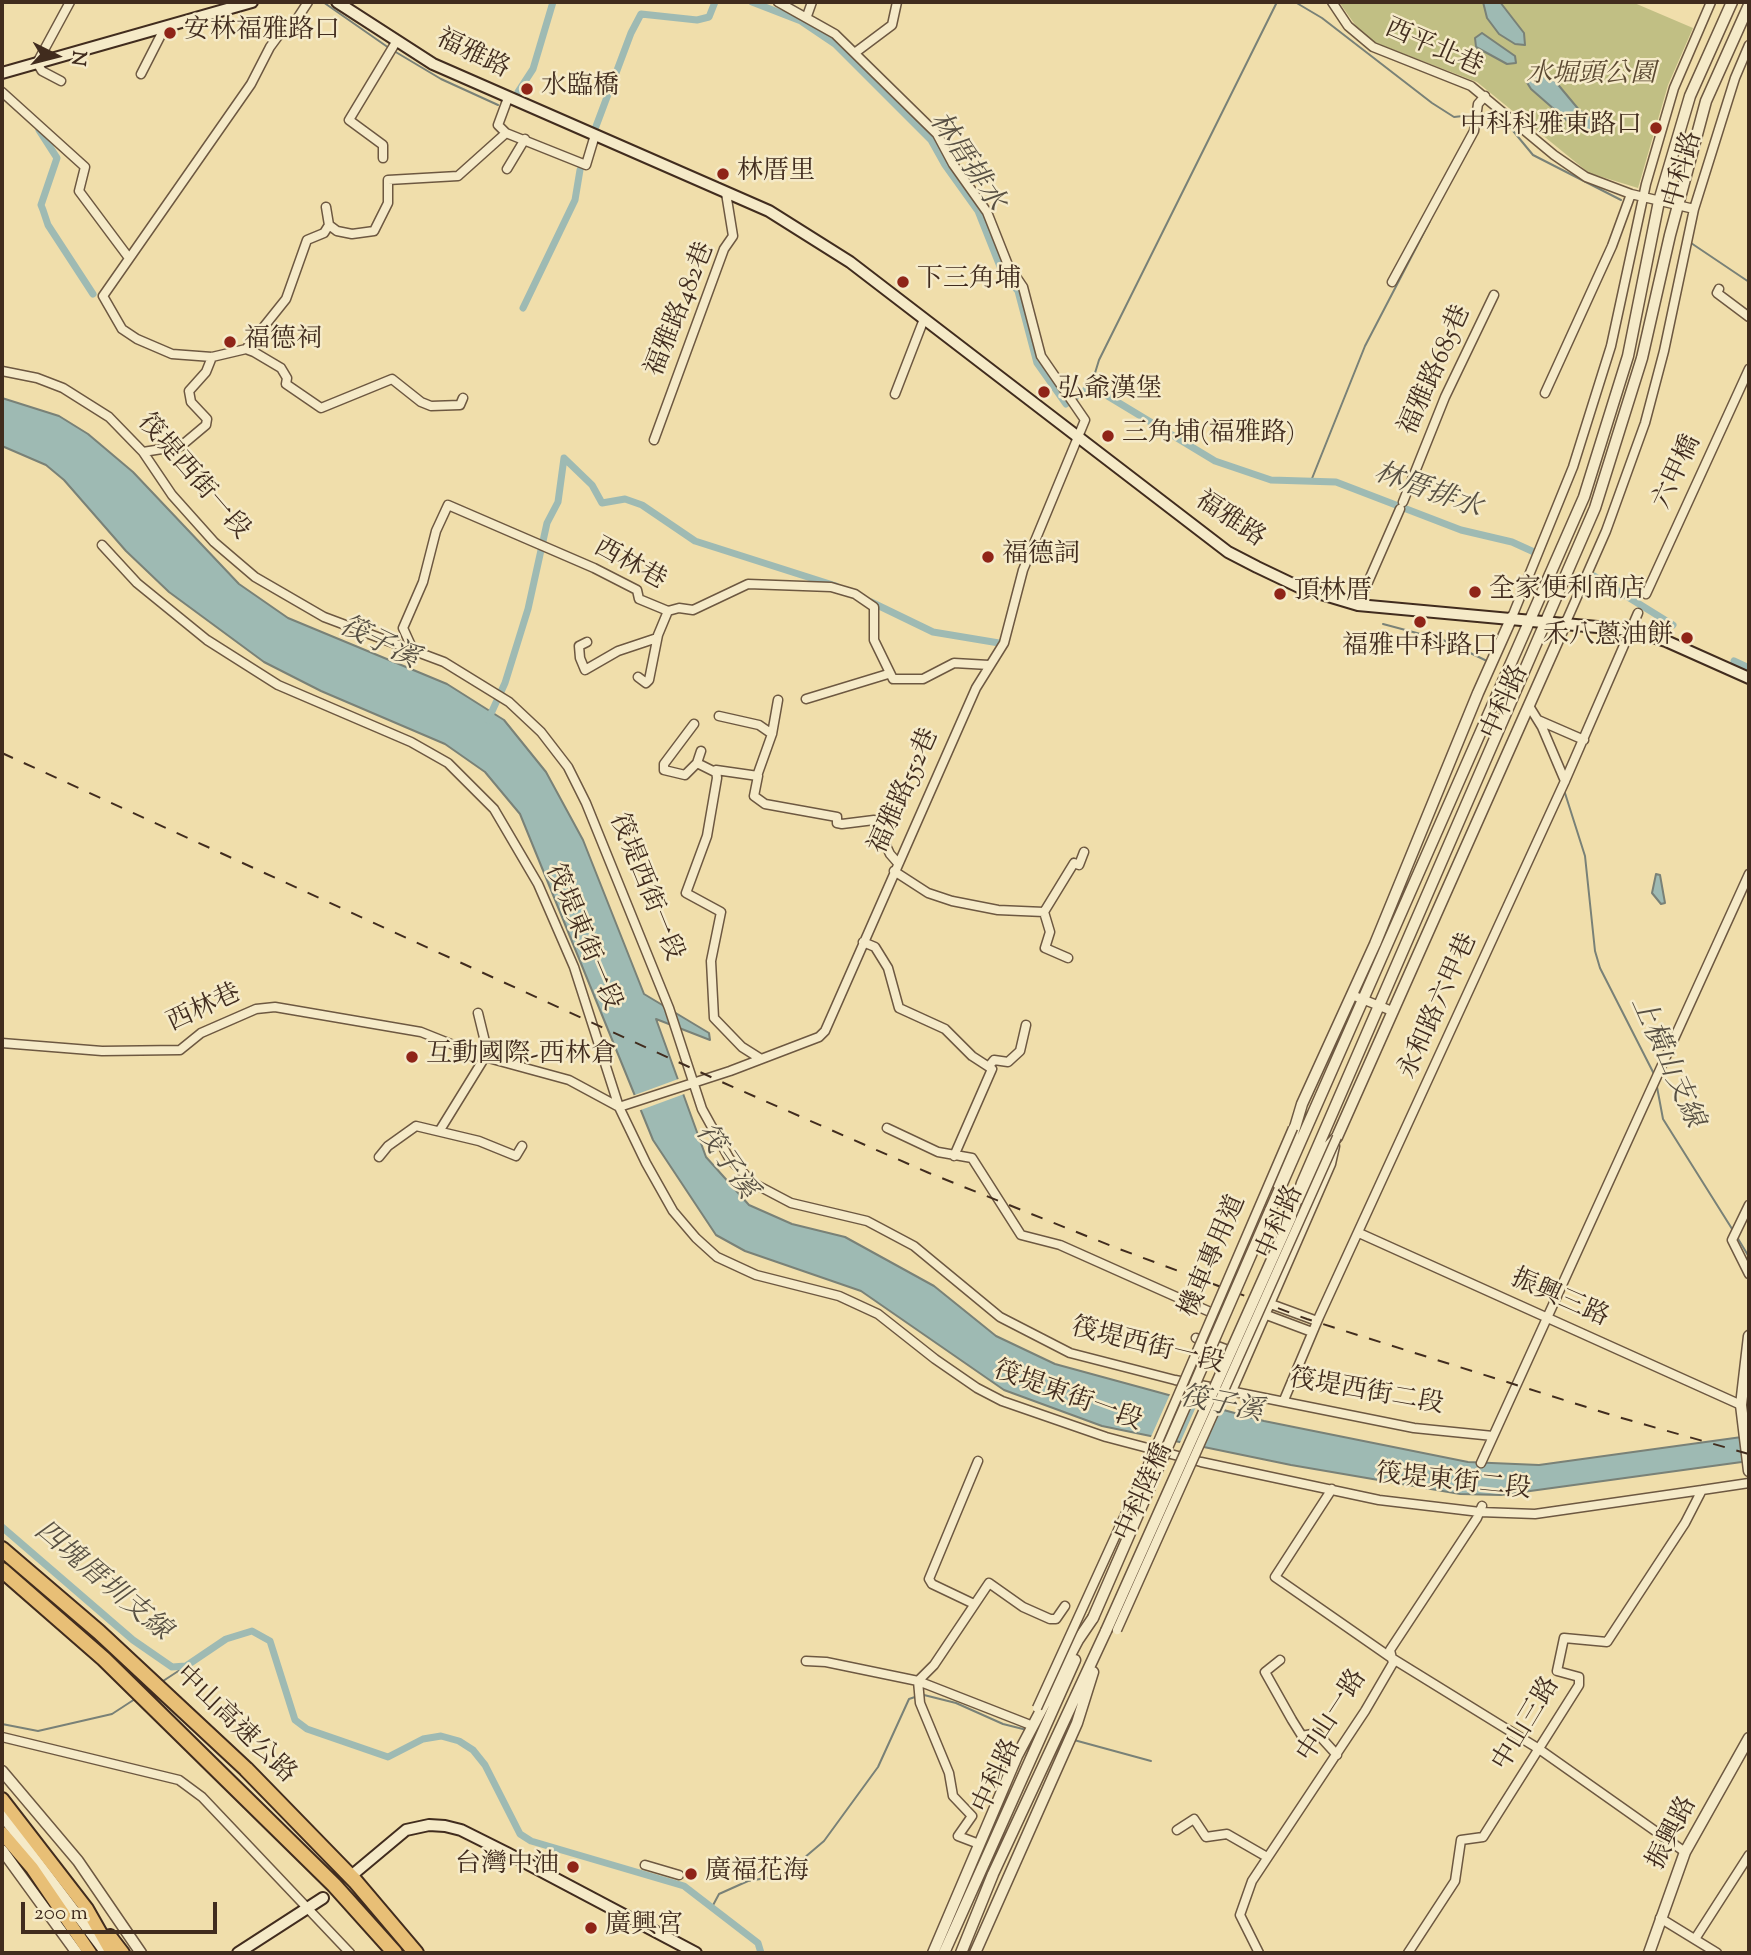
<!DOCTYPE html>
<html>
<head>
<meta charset="utf-8">
<style>
  body { margin:0 }
  #map { position:relative; width:1751px; height:1955px; overflow:hidden; background:#f0deab; font-family:"Sorts Mill Goudy",serif }
  canvas { display:block }
  .frame { position:absolute; inset:0; border:4px solid #412c1e; pointer-events:none }
  .north { position:absolute; left:21px; top:21px; width:70px; height:70px; -webkit-text-stroke:5px #f5eac8; paint-order:stroke; rotate:96deg; font-size:19px; font-weight:700; line-height:28px; text-align:center; color:#412c1e }
  .north::after { content:''; display:block; margin:auto; width:24px; height:32px; background:#412c1e; clip-path:polygon(50% 0,100% 100%,50% 72%,0 100%) }
  .scale { position:absolute; left:21px; top:1902px; width:196px; height:32px; box-sizing:border-box; border:4px solid #412c1e; border-top:0; padding-left:9px; font-size:21px; line-height:24px; white-space:nowrap; color:#412c1e; -webkit-text-stroke:5px #f5eac8; paint-order:stroke }
</style>
</head>
<body>
<div id="map">
<canvas width="1751" height="1955"></canvas>
<div class="frame"></div>
<div class="north">N</div>
<div class="scale">200 m</div>
</div>
<script>
const ctx = document.querySelector('canvas').getContext('2d');
ctx.lineJoin = 'round';
function paint(path, color) {
  ctx.fillStyle = color;
  ctx.fill(path, 'evenodd');
}
function toPath(rows) {
  const path = new Path2D();
  for (const r of rows) {
    path.moveTo(r[0], r[1]);
    for (let i = 2; i < r.length; i += 2) path.lineTo(r[i], r[i + 1]);
  }
  return path;
}
function stroke(path, color, width, dash) {
  ctx.strokeStyle = color;
  ctx.lineWidth = width;
  ctx.lineCap = dash ? 'butt' : 'round';
  ctx.setLineDash(dash || []);
  ctx.stroke(path);
}
function label(font, color, halo, rows, align = 'center') {
  ctx.font = font + ' "Sorts Mill Goudy","Noto Serif TC",serif';
  ctx.lineWidth = 5;
  ctx.setLineDash([]);
  ctx.textBaseline = 'middle';
  ctx.strokeStyle = halo;
  ctx.fillStyle = color;
  for (const [text, x, y, turn = 0] of rows) {
    ctx.save();
    ctx.translate(x, y);
    ctx.rotate((+turn || 0) * Math.PI / 180);
    ctx.textAlign = isNaN(turn) ? turn : align;
    if (halo) ctx.strokeText(text, 0, 0);
    ctx.fillText(text, 0, 0);
    ctx.restore();
  }
}
const green = toPath([
  [1339,2,1632,2,1693,28,1668,85,1638,188,1589,173,1477,82,1373,42,1356,26]
]);
const water = toPath([
  [1483,2,1500,2,1524,33,1525,45,1515,44,1499,34,1487,18,1483,2],
  [1482,33,1515,56,1516,63,1507,64,1476,47,1475,38,1482,33],
  [1539,73,1555,81,1580,111,1602,122,1599,132,1590,132,1571,124,1531,89,1526,81,1539,73],
  [2,398,59,416,88,434,133,472,239,584,288,618,447,684,504,720,546,772,583,840,644,994,709,1033,710,1040,656,1019,706,1157,749,1205,792,1224,845,1237,934,1286,996,1336,1055,1364,1264,1421,1468,1462,1539,1465,1749,1436,1749,1461,1501,1495,1460,1494,1291,1465,1102,1426,1004,1390,861,1291,745,1251,716,1235,653,1140,520,814,485,772,445,744,321,691,264,662,169,592,126,551,64,480,46,465,2,446,2,398],
  [1656,874,1660,875,1665,903,1661,904,1652,893,1656,874]
]);
const pier = toPath([
  [681,1078,687,1093,638,1111,632,1096],
  [1171,1392,1194,1398,1174,1444,1150,1439],
  [1199,1400,1222,1406,1202,1450,1179,1445]
]);
const stream = toPath([
  [323,2,389,48],
  [1295,2,1322,18,1432,103,1454,117,1472,115],
  [394,51,441,79,498,105],
  [1485,114,1509,126,1533,155,1621,200],
  [1480,122,1484,114],
  [1691,243,1749,282],
  [1091,386,1099,360,1277,2],
  [1311,481,1365,346,1430,221],
  [1383,624,1443,640,1487,661],
  [1564,790,1585,856,1595,951,1600,968,1654,1074],
  [1657,1087,1663,1119,1734,1232],
  [1737,1237,1749,1257],
  [160,1683,186,1666],
  [924,1695,956,1703,1003,1724,1027,1730],
  [2,1724,38,1731,112,1714,135,1699],
  [1074,1740,1151,1761],
  [711,1909,719,1894,748,1881,784,1875,824,1841,878,1767,909,1699,915,1697]
]);
const canal = toPath([
  [752,2,801,21,835,44,931,140,945,165,978,211,1003,274,1018,291,1037,363,1066,404,1091,386,1215,461,1271,480,1336,482,1461,530,1512,542,1534,552],
  [518,92,533,69,553,2],
  [595,129,631,33,641,14,697,20,709,17,715,2],
  [39,130,57,158,41,205,43,210,48,225,93,294],
  [523,308,575,200,580,170],
  [1594,576,1673,625],
  [871,602,933,632,999,643],
  [1734,661,1749,668],
  [488,720,505,683,528,609,547,523,558,502,564,458,592,485,602,503,625,499,642,505,695,541,836,586],
  [2,1527,133,1640,172,1667,186,1666,226,1639,252,1631,270,1641,295,1720,307,1729,388,1757,423,1739,441,1736,459,1741,473,1750,485,1765,520,1834,531,1841,684,1886,758,1943,761,1953]
]);
const minor = toPath([
  [308,2,295,22,287,24,270,47,251,84,103,296,122,329,137,339,172,354,212,357,246,349,254,352,281,368,287,378,286,384,321,408,392,379,421,402,431,406,460,405,463,398],
  [1332,2,1348,26,1373,47,1471,86,1554,155,1586,177,1631,194,1694,209],
  [807,16,812,2],
  [856,52,892,25,897,2],
  [141,74,165,27],
  [61,81,42,71,37,63,70,2],
  [2,92,85,167,79,191,129,258],
  [506,133,586,165,595,135],
  [383,158,383,145,349,120,396,42],
  [507,169,525,139],
  [329,225,337,231,352,234,374,231,388,203,388,180,458,176,506,133,498,125,508,98],
  [1392,282,1474,131,1478,104,1485,96],
  [1719,289,1717,293,1749,317],
  [246,349,286,299,307,240,324,233,329,225,326,207],
  [2,371,37,378,63,388,109,417,143,452,172,495,214,542,255,577,324,617,444,662,509,702,541,732,568,767,586,803,669,1008,702,1109,729,1158,753,1183,791,1203,867,1221,914,1246,1000,1317,1070,1353,1175,1380,1414,1428,1493,1436],
  [1545,393,1612,246,1631,194],
  [895,394,924,319],
  [654,440,724,249,733,236,726,193],
  [143,452,181,446,206,425,207,419,191,402,189,391,206,372,212,357],
  [1403,502,1445,397,1494,295],
  [102,545,137,583,207,640,278,685,411,742,448,763,494,809,538,884,574,967,619,1107,646,1163,673,1211,696,1238,717,1257,756,1275,839,1296,878,1314,935,1359,977,1388,1002,1401,1106,1437,1201,1462,1379,1500,1480,1512,1535,1514,1702,1490],
  [1646,594,1749,369],
  [1358,605,1400,509],
  [1512,617,1573,467,1611,346,1646,184,1674,88,1711,2],
  [1566,622,1606,531,1645,423,1664,351,1694,209,1735,78,1749,45],
  [587,642,579,646,580,658,585,670,618,651,657,638],
  [413,650,403,628,423,582,436,531,448,505,594,568,637,590,639,599,668,611,679,608,693,610,748,584,831,587,855,594,874,607,874,640,893,679,923,679,954,663,989,665],
  [638,677,646,683,649,680,658,635,668,611],
  [806,699,888,674],
  [1529,706,1542,727,1565,781],
  [719,716,759,725,772,734],
  [1538,720,1584,740],
  [694,724,664,764,664,770,685,775,697,763,715,772],
  [697,763,701,751],
  [757,776,772,734,778,700],
  [894,871,928,893,952,901,998,910,1044,912,1050,932,1045,948,1068,958],
  [1044,912,1074,863,1079,865,1084,852],
  [863,942,875,947,888,968,899,1008,945,1029,972,1056,992,1069,954,1156],
  [1352,995,1392,1011],
  [478,1013,489,1058],
  [2,1043,102,1051,180,1050,201,1033,256,1009,275,1007,421,1032,481,1056,569,1080,619,1107],
  [761,1059,742,1047,714,1018,711,961,721,912,686,893,707,836,717,778,716,770,758,776,754,796,765,804,837,817,837,823,842,824,874,820,890,854,897,862],
  [989,1066,994,1060,1008,1062,1020,1051,1026,1025],
  [619,1107,730,1071,819,1037,825,1031,976,688,1004,643,1023,570,1085,420,1041,356,1023,287,1008,265,987,212,953,164,937,134,835,34,778,2],
  [887,1128,938,1152,972,1158,1021,1235,1060,1245,1208,1311],
  [440,1130,485,1057],
  [379,1157,388,1146,416,1126,479,1141,516,1156,522,1146],
  [1749,1205,1732,1240,1749,1274],
  [1359,1233,1741,1405],
  [1268,1303,1317,1321],
  [1264,1314,1312,1332],
  [1196,1338,1236,1353],
  [1232,1391,1331,1164,1335,1146],
  [1284,1400,1319,1317,1565,781,1638,613],
  [1481,1463,1749,874],
  [1332,1489,1275,1577,1390,1657,1539,1749,1685,1852],
  [974,1604,932,1584,929,1579,978,1461],
  [1280,1660,1265,1672,1292,1720,1302,1736,1317,1733,1337,1755],
  [806,1661,826,1662,918,1681,1028,1724],
  [2,1737,179,1780,202,1797,350,1953],
  [1177,1830,1194,1819,1206,1837,1227,1834,1267,1857],
  [979,1844,958,1836,972,1816,953,1796,949,1773,920,1703,918,1681,934,1665,989,1583,1023,1607,1050,1619,1056,1619,1065,1606],
  [645,1865,679,1875],
  [1660,1918,1717,1953],
  [1695,1939,1749,1855],
  [1259,1953,1240,1915,1252,1881,1365,1711,1393,1663,1390,1650,1477,1518,1482,1506],
  [1408,1953,1455,1881,1461,1840,1483,1837,1579,1685,1579,1677,1557,1671,1564,1638,1607,1642,1685,1523,1702,1490,1749,1483]
]);
const tertiary = toPath([
  [1278,1184,1302,1104,1375,944,1478,693,1512,617],
  [1301,1198,1326,1149,1337,1137,1566,622],
  [1270,1211,1584,497,1628,356,1659,201,1690,96,1732,2],
  [1291,1217,1302,1183,1595,508,1642,358,1670,235,1706,101,1749,5],
  [1749,1336,1741,1405,1749,1471],
  [2,1771,78,1861,141,1953],
  [2,1815,106,1953],
  [2,1850,77,1953],
  [933,1953,1017,1756,1078,1640,1093,1618],
  [944,1953,1075,1660],
  [961,1953,993,1874,1106,1631],
  [975,1953,1077,1723,1093,1672],
  [1649,1953,1685,1852,1749,1738]
]);
const secondary = toPath([
  [337,2,433,64,769,211,850,262,1228,552,1257,567,1301,588,1358,605,1630,630,1666,641,1749,678],
  [2,73,252,2],
  [351,1876,406,1830,429,1825,445,1826,461,1830,507,1853,696,1953],
  [238,1953,323,1898]
]);
const trunk = toPath([
  [2,1799,87,1909,112,1953],
  [2,1833,32,1868,90,1953],
  [110,1936,123,1953]
]);
const motorway = toPath([
  [2,1549,99,1632,246,1769,355,1881,416,1953],
  [2,1570,104,1659,334,1885,395,1953]
]);
const rail = toPath([
  [2,753,724,1083,929,1173,1114,1247,1307,1319,1618,1417,1749,1454]
]);
const minorBridge = toPath([
  [1117,1630,1337,1137],
  [1037,1708,1151,1458,1293,1128]
]);
const tertiaryBridge = toPath([
  [1093,1618,1270,1211],
  [1106,1631,1291,1217]
]);
const markers = [
  [170,33,7,"#8f2418"],
  [527,89,7,"#8f2418"],
  [1656,128,7,"#8f2418"],
  [723,174,7,"#8f2418"],
  [903,282,7,"#8f2418"],
  [230,342,7,"#8f2418"],
  [1044,392,7,"#8f2418"],
  [1108,436,7,"#8f2418"],
  [988,557,7,"#8f2418"],
  [1475,592,7,"#8f2418"],
  [1280,594,7,"#8f2418"],
  [1420,622,7,"#8f2418"],
  [1687,638,7,"#8f2418"],
  [412,1057,7,"#8f2418"],
  [573,1867,7,"#8f2418"],
  [691,1874,7,"#8f2418"],
  [591,1928,7,"#8f2418"]
];
const poiNames = [
  ["安林福雅路口",184,33],
  ["水臨橋",541,89],
  ["中科科雅東路口",1642,128,"right"],
  ["林厝里",737,174],
  ["下三角埔",917,282],
  ["福德祠",244,342],
  ["弘爺漢堡",1058,392],
  ["三角埔(福雅路)",1122,436],
  ["福德詞",1002,557],
  ["全家便利商店",1489,592],
  ["頂林厝",1294,594],
  ["禾八蔥油餅",1673,638,"right"],
  ["福雅中科路口",1420,649,"center"],
  ["互動國際-西林倉",426,1057],
  ["台灣中油",559,1867,"right"],
  ["廣福花海",705,1874],
  ["廣興宮",605,1928]
];
const streetNames = [
  ["西平北巷",1433,50,24],
  ["福雅路",472,56,26],
  ["中科路",1685,170,-74],
  ["福雅路482巷",682,310,-68],
  ["福雅路685巷",1437,371,-66],
  ["六甲橋",1679,473,-65],
  ["筏堤西街一段",192,478,49],
  ["福雅路",1229,521,34],
  ["西林巷",629,566,29],
  ["中科路",1507,703,-66],
  ["福雅路552巷",906,792,-66],
  ["筏堤西街一段",644,888,68],
  ["筏堤東街一段",581,938,67],
  ["永和路六甲巷",1440,1007,-66],
  ["西林巷",205,1010,-25],
  ["中科路",1282,1223,-66],
  ["機車專用道",1215,1257,-67],
  ["振興三路",1559,1300,24],
  ["筏堤西街一段",1147,1348,14],
  ["筏堤西街二段",1366,1394,10],
  ["筏堤東街一段",1067,1398,20],
  ["筏堤東街二段",1453,1484,6],
  ["中科陸橋",1146,1493,-66],
  ["中山一路",1334,1717,-57],
  ["中山三路",1528,1725,-59],
  ["中山高速公路",234,1726,44],
  ["中科路",999,1777,-65],
  ["振興路",1674,1834,-63]
];
const parkNames = [
  ["水堀頭公園",1591,77]
];
const waterNames = [
  ["林厝排水",965,163,56],
  ["林厝排水",1427,493,20],
  ["筏子溪",378,645,26],
  ["上橫山支線",1665,1063,66],
  ["筏子溪",724,1163,55],
  ["筏子溪",1221,1407,11],
  ["四塊厝圳支線",101,1583,40]
];
paint(green, '#c1bf84');
paint(water, '#9ebab3');
stroke(water, '#798177', 2);
paint(pier, '#f0deab');
stroke(stream, '#798177', 2);
stroke(canal, '#9ebab3', 7);
stroke(minor, '#6d5841', 11);
stroke(tertiary, '#6d5841', 13);
stroke(secondary, '#412c1e', 14);
stroke(trunk, '#412c1e', 16);
stroke(motorway, '#412c1e', 18);
stroke(minor, '#f5eac8', 8);
stroke(tertiary, '#f5eac8', 10);
stroke(secondary, '#f5eac8', 10);
stroke(trunk, '#e8bf76', 12);
stroke(motorway, '#e8bf76', 14);
stroke(rail, '#412c1e', 2, [12, 12]);
stroke(minorBridge, '#6d5841', 11, []);
stroke(tertiaryBridge, '#6d5841', 13, []);
stroke(minorBridge, '#f5eac8', 8);
stroke(tertiaryBridge, '#f5eac8', 10);
for (const [x, y, r, color] of markers) {
  const dot = new Path2D();
  dot.arc(x, y, r, 0, 2 * Math.PI);
  ctx.fillStyle = color;
  ctx.fill(dot);
  stroke(dot, '#f5eac8', 2.5);
}
label('26px', '#412c1e', '#f5eac8', poiNames, 'left');
label('26px', '#412c1e', '#f5eac8', streetNames);
label('italic 26px', '#5b4932', '#f5eac8', parkNames);
label('italic 28px', '#585043', '#f5eac8', waterNames);
</script>
</body>
</html>
